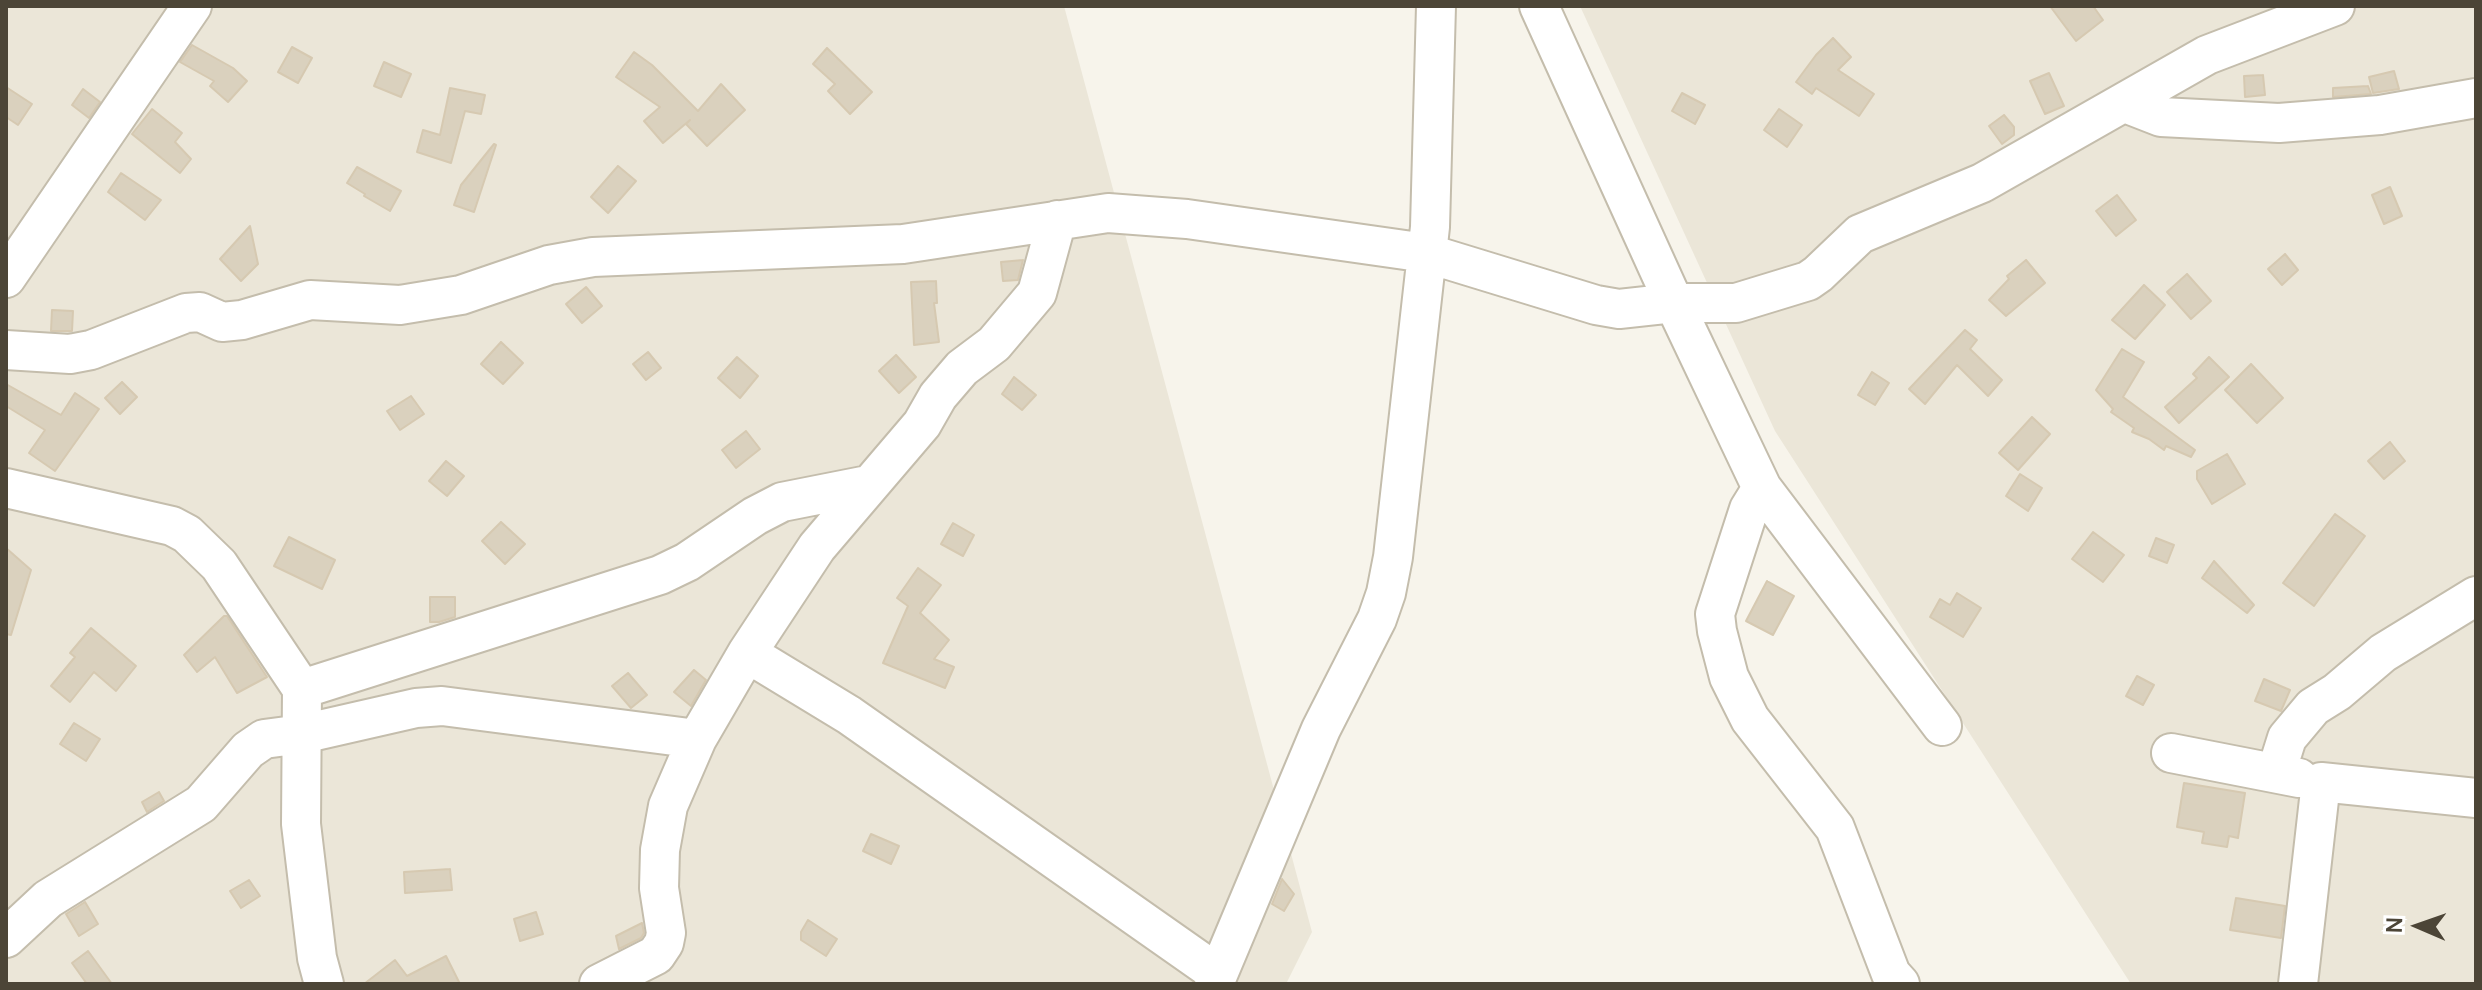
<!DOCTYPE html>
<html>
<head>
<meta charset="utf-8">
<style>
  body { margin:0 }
  #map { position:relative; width:2482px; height:990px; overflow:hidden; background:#f7f4eb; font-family:Manrope,sans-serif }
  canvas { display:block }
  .frame { position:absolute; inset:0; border:8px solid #4c4537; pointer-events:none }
  .north { position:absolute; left:2378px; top:886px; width:80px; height:80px; -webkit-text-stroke:6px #fff; paint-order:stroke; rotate:272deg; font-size:22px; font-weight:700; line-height:32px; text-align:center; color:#4c4537 }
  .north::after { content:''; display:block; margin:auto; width:28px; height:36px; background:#4c4537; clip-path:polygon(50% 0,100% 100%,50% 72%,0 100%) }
</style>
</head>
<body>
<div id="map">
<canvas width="2482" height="990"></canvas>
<div class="frame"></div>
<div class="north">N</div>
</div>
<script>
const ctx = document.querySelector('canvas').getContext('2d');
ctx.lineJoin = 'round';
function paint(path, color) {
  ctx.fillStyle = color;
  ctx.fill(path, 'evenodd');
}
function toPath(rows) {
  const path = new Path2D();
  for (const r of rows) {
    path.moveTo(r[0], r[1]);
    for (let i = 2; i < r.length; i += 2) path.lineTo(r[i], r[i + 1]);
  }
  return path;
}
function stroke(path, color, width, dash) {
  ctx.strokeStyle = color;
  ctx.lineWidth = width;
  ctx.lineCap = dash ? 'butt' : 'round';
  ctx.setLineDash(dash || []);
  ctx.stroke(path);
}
const residential = toPath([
  [6,6,1064,6,1312,932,1286,984,6,984],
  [1580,6,2476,6,2476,984,2131,984,1775,431]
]);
const building = toPath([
  [2050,6,2093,6,2103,20,2076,41,2050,6],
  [1833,38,1851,57,1838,70,1874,94,1859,116,1816,88,1812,94,1796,82,1816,55,1833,38],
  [192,45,233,68,247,81,228,102,210,86,214,81,180,62,192,45],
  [292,47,312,58,298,83,278,72,292,47],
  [827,48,872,92,850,114,828,91,835,84,813,64,827,48],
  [634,52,652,65,698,111,721,84,745,110,707,146,686,124,690,120,663,143,644,121,660,107,616,77,634,52],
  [384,62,411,74,401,97,374,86,384,62],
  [2394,71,2399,89,2373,93,2369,77,2394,71],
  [2049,73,2064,106,2045,114,2030,81,2049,73],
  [2263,75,2265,95,2245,97,2244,76,2263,75],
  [2368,86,2371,94,2333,97,2333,88,2368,86],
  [6,87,32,104,18,125,6,117,6,87],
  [450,88,485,95,481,114,465,111,451,163,417,152,423,130,440,135,450,88],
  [83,89,100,102,89,118,72,105,83,89],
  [1682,93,1705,105,1695,124,1672,111,1682,93],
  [152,109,182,133,175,142,191,159,180,173,132,134,152,109],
  [1779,109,1802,125,1787,147,1764,130,1779,109],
  [2004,115,2014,127,2014,135,2002,144,1989,126,2004,115],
  [494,144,496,145,474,212,454,205,461,185,494,144],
  [618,166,636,181,608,213,591,197,618,166],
  [357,167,401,191,390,211,364,196,365,194,347,183,357,167],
  [121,173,161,200,145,220,108,192,121,173],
  [2390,187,2402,216,2384,224,2372,195,2390,187],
  [2117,195,2136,220,2116,236,2096,211,2117,195],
  [250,226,258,264,241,281,220,259,250,226],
  [2285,254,2298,270,2282,285,2268,269,2285,254],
  [1023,260,1018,280,1003,281,1001,262,1023,260],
  [2026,260,2045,283,2006,316,1989,300,2009,279,2007,276,2026,260],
  [2187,274,2211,301,2191,319,2167,292,2187,274],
  [936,281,937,303,934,303,939,342,914,345,911,282,936,281],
  [2144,285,2165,305,2135,339,2112,320,2144,285],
  [586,287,602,306,582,323,566,304,586,287],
  [52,310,73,311,72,331,51,331,52,310],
  [1965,330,1977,340,1970,349,2002,380,1988,396,1957,365,1925,404,1909,389,1965,330],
  [501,342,523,363,503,384,481,364,501,342],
  [2122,349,2144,362,2123,397,2195,450,2191,457,2166,446,2164,450,2149,439,2132,432,2134,428,2111,412,2113,409,2096,390,2122,349],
  [648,352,661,368,646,380,633,364,648,352],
  [896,355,916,377,899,393,879,371,896,355],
  [737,357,758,376,740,398,718,378,737,357],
  [2209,357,2229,377,2179,423,2165,407,2197,378,2193,374,2209,357],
  [2251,364,2283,398,2257,423,2225,390,2251,364],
  [1872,372,1889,383,1875,405,1858,395,1872,372],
  [1014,377,1036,395,1022,410,1002,394,1014,377],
  [122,382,137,397,120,414,105,398,122,382],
  [6,384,61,415,75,393,99,409,55,471,29,453,45,430,6,406,6,384],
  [411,396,424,414,400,430,387,411,411,396],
  [2032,417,2050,434,2018,470,1999,453,2032,417],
  [746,431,760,449,736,468,722,450,746,431],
  [2390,442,2405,461,2384,479,2368,461,2390,442],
  [2227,454,2245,484,2212,504,2197,479,2197,471,2227,454],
  [446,461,464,476,447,496,429,481,446,461],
  [2020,474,2042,488,2028,511,2006,496,2020,474],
  [2335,514,2365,536,2314,606,2283,583,2335,514],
  [501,522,525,544,505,564,482,541,501,522],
  [953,523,974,535,963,556,941,544,953,523],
  [2093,532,2124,555,2103,582,2072,559,2093,532],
  [289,537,335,560,322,589,274,566,289,537],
  [2156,538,2174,545,2167,563,2149,556,2156,538],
  [6,548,31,570,11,635,6,634,6,548],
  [2214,561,2254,605,2247,613,2202,578,2214,561],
  [918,568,941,585,920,613,949,640,934,659,954,667,945,688,883,663,908,606,897,598,918,568],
  [1767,581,1794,596,1773,635,1746,621,1767,581],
  [1957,593,1981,608,1963,637,1930,617,1940,599,1950,605,1957,593],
  [430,597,455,597,455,617,439,622,430,622,430,597],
  [224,616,227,616,267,677,237,693,215,657,197,672,184,655,224,616],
  [91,628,136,666,116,691,94,672,70,702,51,686,75,657,70,653,91,628],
  [694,670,706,680,691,706,674,692,694,670],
  [628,673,647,695,631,708,612,686,628,673],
  [2137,676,2154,685,2143,705,2126,696,2137,676],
  [2264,679,2290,690,2281,711,2255,701,2264,679],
  [74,723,100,739,86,761,60,744,74,723],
  [2184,783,2245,793,2238,838,2229,836,2227,847,2202,843,2204,832,2177,827,2184,783],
  [159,792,164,801,147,812,142,802,159,792],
  [871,834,899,846,891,864,863,851,871,834],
  [450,869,452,890,405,893,404,872,450,869],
  [1282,879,1294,894,1284,911,1272,904,1282,879],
  [249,880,260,896,241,908,230,891,249,880],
  [2236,898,2285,906,2281,938,2230,930,2236,898],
  [85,902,98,924,79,936,66,914,85,902],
  [536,912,543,934,520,941,514,919,536,912],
  [808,920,837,939,826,956,801,940,801,932,808,920],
  [642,923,644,933,641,938,619,949,616,936,642,923],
  [88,951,112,984,87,984,72,963,88,951],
  [446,956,460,984,364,984,395,960,407,976,446,956]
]);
const minor = toPath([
  [1539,6,1674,303,1762,488,1749,509,1715,614,1717,631,1729,677,1750,719,1835,828,1891,974,1900,984],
  [2125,103,2161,117,2279,123,2380,115,2476,98],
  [6,278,192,6],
  [6,350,70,354,91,350,186,313,200,312,222,322,242,320,310,300,400,305,461,295,549,265,593,257,903,244,1108,213,1187,219,1426,253,1596,305,1619,309,1674,303,1736,303,1808,281,1818,274,1860,234,1982,183,2207,55,2335,6],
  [6,488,172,526,187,534,219,565,302,689,301,824,317,958,324,984],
  [1762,488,1942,726],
  [747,653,849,715,1218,974],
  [302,689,660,575,687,562,755,516,782,502,868,485],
  [2171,753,2299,778],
  [2276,773,2287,738,2313,707,2337,692,2383,653,2476,596],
  [6,938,48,899,201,804,248,750,264,739,302,734,416,708,442,706,697,739],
  [599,984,656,955,664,943,666,933,659,888,660,850,668,806,697,739,747,653,817,547,922,424,938,396,962,368,994,344,1037,293,1057,220],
  [1214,984,1321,729,1377,619,1386,593,1393,557,1430,227,1436,6],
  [2298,984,2321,782,2476,798]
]);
paint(residential, '#ebe6d8');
paint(building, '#dad1be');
stroke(building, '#d6c9b1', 2);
stroke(minor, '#c4bdac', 42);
stroke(minor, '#fff', 38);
</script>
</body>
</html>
